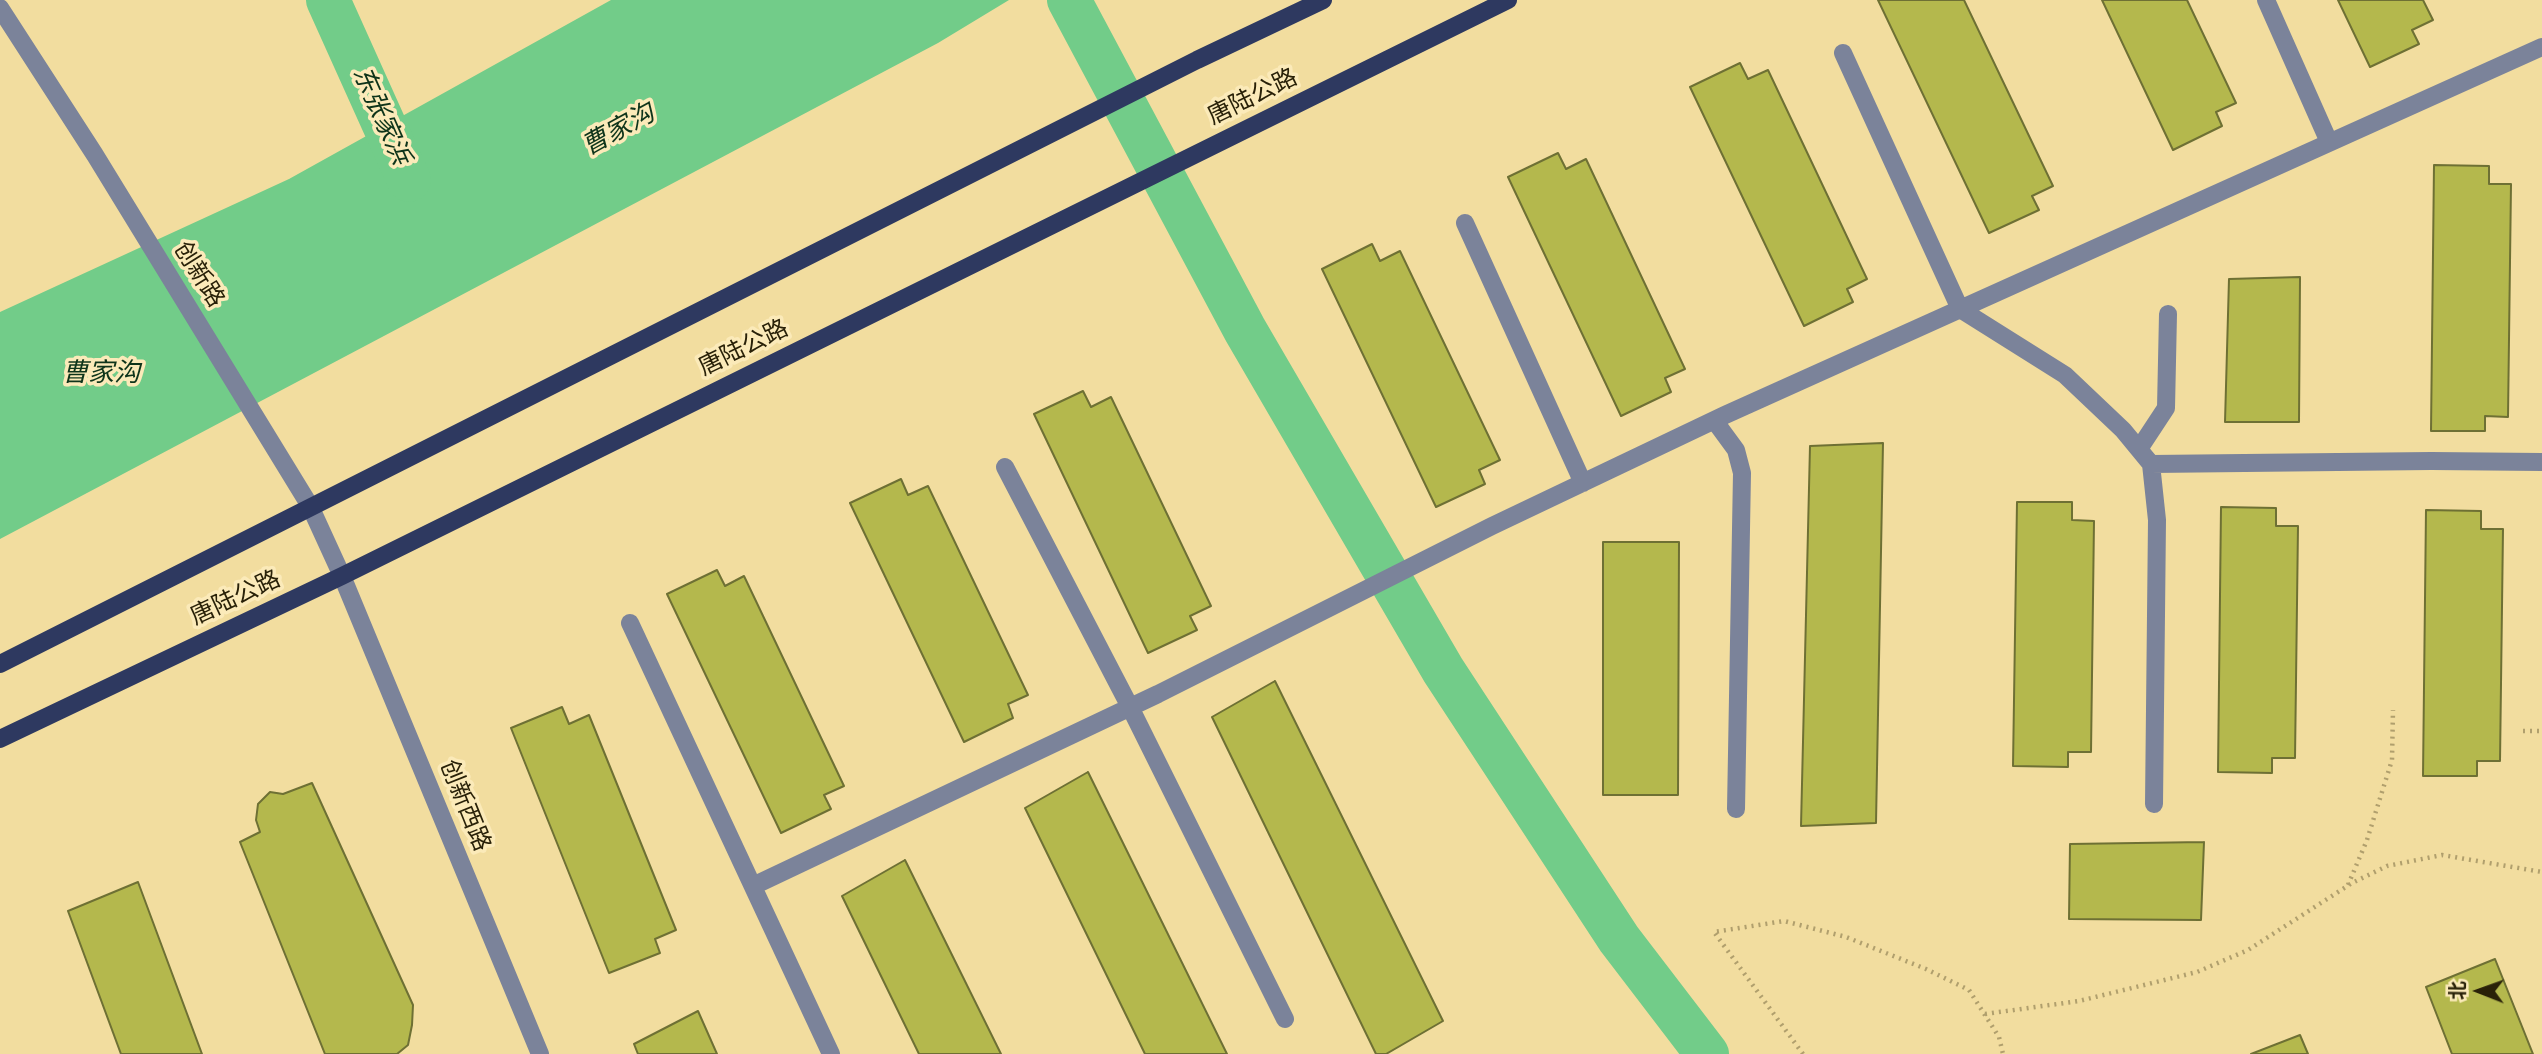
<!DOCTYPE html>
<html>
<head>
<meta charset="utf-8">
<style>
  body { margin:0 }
  #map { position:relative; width:2542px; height:1054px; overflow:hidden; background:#f2dd9f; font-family:Poppins,"Noto Sans SC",sans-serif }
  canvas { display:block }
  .north { position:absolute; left:2444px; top:956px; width:70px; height:70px; -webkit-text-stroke:5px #fbeab9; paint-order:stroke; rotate:271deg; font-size:19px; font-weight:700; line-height:28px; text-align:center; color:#292108 }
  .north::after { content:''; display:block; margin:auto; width:24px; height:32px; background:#292108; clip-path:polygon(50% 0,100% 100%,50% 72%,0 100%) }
</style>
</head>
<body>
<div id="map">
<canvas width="2542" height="1054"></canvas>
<div class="north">北</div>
</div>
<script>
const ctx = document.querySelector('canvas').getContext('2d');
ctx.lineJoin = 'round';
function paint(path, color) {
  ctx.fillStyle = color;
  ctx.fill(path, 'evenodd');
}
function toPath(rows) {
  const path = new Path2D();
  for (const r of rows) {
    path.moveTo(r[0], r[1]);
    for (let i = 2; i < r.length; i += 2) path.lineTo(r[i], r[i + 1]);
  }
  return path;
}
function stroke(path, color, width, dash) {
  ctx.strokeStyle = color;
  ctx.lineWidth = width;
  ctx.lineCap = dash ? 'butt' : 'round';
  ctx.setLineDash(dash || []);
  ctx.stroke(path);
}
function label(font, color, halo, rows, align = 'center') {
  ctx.font = font + ' Poppins,"Noto Sans SC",sans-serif';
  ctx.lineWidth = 7;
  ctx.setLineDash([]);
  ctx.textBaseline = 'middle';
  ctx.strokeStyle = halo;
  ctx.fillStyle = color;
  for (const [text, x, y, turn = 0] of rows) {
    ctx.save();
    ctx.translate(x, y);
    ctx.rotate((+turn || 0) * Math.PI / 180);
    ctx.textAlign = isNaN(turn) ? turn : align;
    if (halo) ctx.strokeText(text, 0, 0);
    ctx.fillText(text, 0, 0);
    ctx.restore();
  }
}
const water = toPath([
  [611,0,1009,0,938,43,0,539,0,312,289,179]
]);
const canal = toPath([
  [328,0,409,180],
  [1069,0,1245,330,1443,670,1619,939,1707,1054]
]);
const building = toPath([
  [1878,0,1964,0,2053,186,2032,196,2039,210,1989,233,1878,0],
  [2102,0,2187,0,2236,103,2216,112,2222,126,2173,150,2102,0],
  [2338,0,2423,0,2433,20,2412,30,2419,44,2370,67,2338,0],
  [1740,63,1748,79,1768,70,1867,279,1847,289,1853,302,1804,326,1690,87,1740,63],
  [1558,153,1566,169,1586,159,1685,369,1665,378,1671,392,1621,416,1508,177,1558,153],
  [2434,165,2489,166,2489,184,2511,184,2508,417,2485,416,2485,431,2431,431,2434,165],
  [1372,244,1380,261,1400,251,1500,460,1479,470,1485,484,1436,507,1322,269,1372,244],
  [2300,277,2299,422,2225,422,2229,279,2300,277],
  [1083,391,1091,407,1111,397,1211,606,1190,616,1197,630,1148,653,1034,414,1083,391],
  [1883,443,1876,823,1801,826,1810,446,1883,443],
  [901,479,908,495,928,486,1028,695,1008,704,1013,718,964,742,850,503,901,479],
  [2017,502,2072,502,2072,520,2094,521,2091,752,2068,752,2068,767,2013,766,2017,502],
  [2221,507,2276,508,2276,526,2298,526,2295,758,2272,758,2272,773,2218,772,2221,507],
  [2426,510,2481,511,2481,529,2503,529,2500,761,2477,761,2477,776,2423,776,2426,510],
  [1603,542,1679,542,1678,795,1603,795,1603,542],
  [717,570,725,586,744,576,844,786,824,795,831,809,781,833,667,594,717,570],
  [1275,681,1443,1021,1386,1054,1376,1054,1212,717,1275,681],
  [562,707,569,724,589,715,676,930,655,939,660,953,609,973,511,728,562,707],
  [1088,772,1227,1054,1145,1054,1025,808,1088,772],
  [312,783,413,1005,412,1025,408,1045,397,1054,325,1054,240,842,260,832,256,820,258,804,270,792,283,794,312,783],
  [2204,842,2201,920,2069,919,2070,844,2204,842],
  [905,860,1001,1054,919,1054,842,896,905,860],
  [138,882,202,1054,121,1054,68,911,138,882],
  [2495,959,2533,1054,2452,1054,2426,987,2495,959],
  [698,1011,717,1054,638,1054,634,1044,698,1011],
  [2300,1035,2308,1054,2251,1054,2300,1035]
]);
const path = toPath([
  [2523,731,2542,731],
  [2348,885,2367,840,2392,760,2393,710],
  [1985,1014,2079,1001,2197,972,2248,950,2352,883,2387,866,2442,855,2542,872],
  [1803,1054,1714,932,1784,921,1846,937,1926,969,1969,990,1999,1037,2003,1054]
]);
const minor = toPath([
  [2266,0,2329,142],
  [0,8,95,155,310,506,342,576,540,1054],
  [1843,53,1960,309,2065,375,2123,430,2151,464,2157,520,2154,804],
  [1465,223,1583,483],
  [1714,420,1736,450,1742,473,1736,809],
  [2139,449,2166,408,2168,314],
  [2151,464,2431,461,2542,462],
  [1005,467,1130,707,1285,1019],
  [630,623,831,1054],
  [753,886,1158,694,1492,526,1725,415,2542,47]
]);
const major = toPath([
  [0,664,1197,60,1323,0],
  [0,739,342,576,1508,0]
]);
const streetNames = [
  ["唐陆公路",1253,98,-26],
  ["创新路",198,275,58],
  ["唐陆公路",744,349,-26],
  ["唐陆公路",236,599,-25],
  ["创新西路",464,806,68]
];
const waterNames = [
  ["东张家浜",380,116,66],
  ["曹家沟",619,131,-29],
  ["曹家沟",101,374]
];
paint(water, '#72cc89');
stroke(canal, '#72cc89', 44);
paint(building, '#b4b84d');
stroke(building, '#6e7034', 2);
stroke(path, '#b09f6d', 4.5, [2, 5]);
stroke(minor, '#7b839a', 18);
stroke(major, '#2e3960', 18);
label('24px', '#292108', '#fbeab9', streetNames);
label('italic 26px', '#0e341a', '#fbeab9', waterNames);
</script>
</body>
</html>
